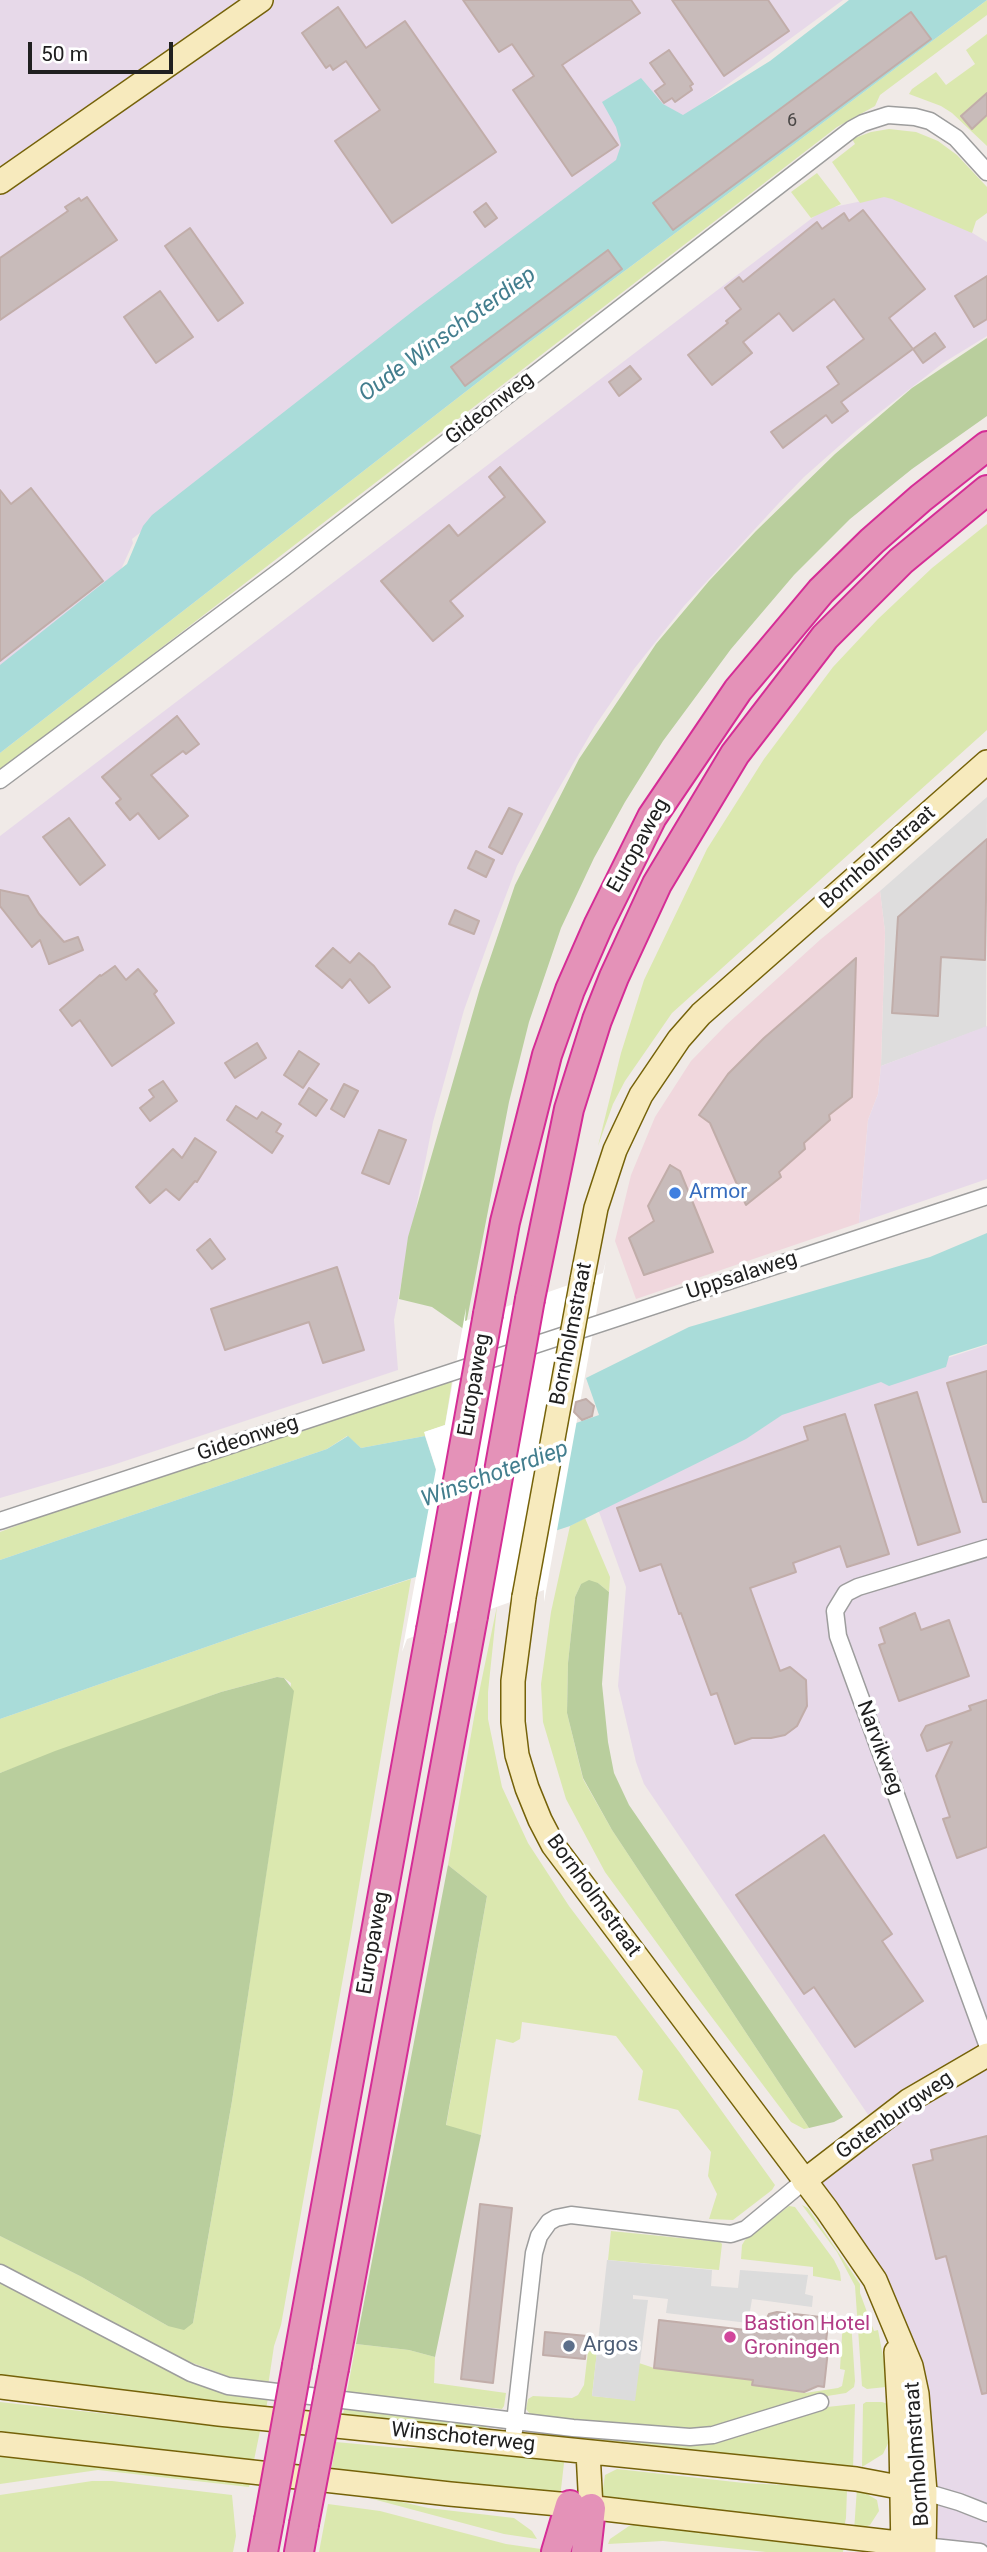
<!DOCTYPE html>
<html>
<head>
<meta charset="utf-8">
<style>
  body { margin:0 }
  #map { position:relative; width:987px; height:2552px; overflow:hidden; background:#f0eae7; font-family:Roboto,sans-serif }
  canvas { display:block }
  .scale { position:absolute; left:28px; top:42px; width:145px; height:32px; box-sizing:border-box; border:4px solid #202020; border-top:0; padding-left:9px; font-size:21px; line-height:24px; white-space:nowrap; color:#202020; -webkit-text-stroke:5px #fff; paint-order:stroke }
</style>
</head>
<body>
<div id="map">
<canvas width="987" height="2552"></canvas>
<div class="scale">50 m</div>
</div>
<script>
const ctx = document.querySelector('canvas').getContext('2d');
ctx.lineJoin = 'round';
function paint(path, color) {
  ctx.fillStyle = color;
  ctx.fill(path, 'evenodd');
}
function toPath(rows) {
  const path = new Path2D();
  for (const r of rows) {
    path.moveTo(r[0], r[1]);
    for (let i = 2; i < r.length; i += 2) path.lineTo(r[i], r[i + 1]);
  }
  return path;
}
function stroke(path, color, width, dash) {
  ctx.strokeStyle = color;
  ctx.lineWidth = width;
  ctx.lineCap = dash ? 'butt' : 'round';
  ctx.setLineDash(dash || []);
  ctx.stroke(path);
}
function label(font, color, halo, rows, align = 'center') {
  ctx.font = font + ' Roboto,sans-serif';
  ctx.lineWidth = 7;
  ctx.setLineDash([]);
  ctx.textBaseline = 'middle';
  ctx.strokeStyle = halo;
  ctx.fillStyle = color;
  for (const [text, x, y, turn = 0] of rows) {
    ctx.save();
    ctx.translate(x, y);
    ctx.rotate((+turn || 0) * Math.PI / 180);
    ctx.textAlign = isNaN(turn) ? turn : align;
    if (halo) ctx.strokeText(text, 0, 0);
    ctx.fillText(text, 0, 0);
    ctx.restore();
  }
}
const residential = toPath([
  [987,797,986,1027,881,1066,885,932,880,891]
]);
const commercial = toPath([
  [880,891,885,932,881,1066,878,1094,868,1120,859,1223,636,1299,615,1241,631,1175,655,1117,691,1061,726,1025,821,939]
]);
const industrial = toPath([
  [0,0,843,0,487,261,132,539,133,543,118,576,0,667],
  [886,196,963,227,987,242,987,336,943,363,856,431,804,477,778,504,684,606,634,669,595,726,551,802,517,866,492,932,464,1010,433,1122,394,1320,398,1370,113,1465,0,1498,0,836,824,209],
  [987,1026,987,1179,859,1223,868,1120,878,1094,881,1066],
  [987,1345,987,2552,915,2552,915,2486,892,2297,803,2179,875,2125,644,1784,636,1762,618,1686,626,1587,589,1484,781,1413]
]);
const grass = toPath([
  [987,0,987,15,880,95,875,106,837,127,0,772,0,753,531,341],
  [987,34,987,146,952,113,941,106,909,94,912,89,936,72,946,85,975,64,966,50],
  [889,129,916,132,938,141,957,155,987,187,987,213,976,221,972,233,892,199,884,197,860,203,832,162,855,144,852,139,871,132],
  [817,173,841,204,811,218,791,192],
  [987,524,987,730,672,1013,625,1081,613,1104,598,1146,621,1053,644,980,707,849,764,759,833,667,878,619,932,568],
  [452,1381,445,1425,425,1432,425,1436,361,1448,347,1436,327,1449,0,1560,0,1532,107,1491],
  [585,1518,610,1577,609,1592,598,1583,581,1584,575,1597,568,1663,567,1713,583,1779,612,1830,809,2128,804,2129,791,2122,692,1991,605,1872,566,1799,543,1722,541,1684,551,1612,570,1526],
  [411,1579,351,1933,281,2325,274,2346,268,2386,230,2377,182,2359,0,2265,0,2236,82,2277,168,2326,193,2323,232,2101,277,1801,291,1683,284,1678,277,1677,221,1692,0,1773,0,1719,249,1632],
  [497,1606,488,1692,488,1719,502,1787,528,1843,569,1906,680,2053,775,2185,772,2190,733,2220,709,2219,717,2194,708,2176,711,2152,678,2110,638,2100,643,2071,616,2036,522,2022,520,2039,513,2043,496,2039,481,2135,446,2126,487,1896,448,1865,475,1712],
  [802,2205,808,2208,860,2284,860,2293,874,2331,878,2330,886,2372,886,2387,867,2389,862,2386,855,2286,837,2252],
  [789,2206,795,2207,834,2260,840,2272,841,2281,813,2276,813,2267,741,2259,742,2245,745,2240],
  [611,2231,720,2242,722,2244,719,2270,608,2260],
  [0,2282,189,2381,231,2393,268,2398,266,2409,0,2377],
  [843,2320,851,2321,855,2381,854,2387,846,2393,821,2397,712,2430,591,2422,530,2414,526,2409,528,2399,533,2396,572,2398,578,2395,584,2385,588,2351,597,2352,592,2396,634,2400,639,2363,654,2368,753,2380,753,2385,805,2393,838,2388,842,2386,845,2370,840,2369],
  [356,2344,409,2350,435,2357,434,2383,506,2393,504,2406,502,2409,347,2392],
  [0,2402,260,2431,253,2465,0,2436],
  [866,2402,882,2402,891,2405,892,2435,883,2454,862,2467,863,2404],
  [855,2404,853,2469,554,2438,534,2430,696,2445,737,2436,827,2407],
  [345,2406,493,2425,478,2431,343,2414],
  [336,2442,400,2448,505,2448,561,2456,564,2463,560,2498,331,2472],
  [0,2451,251,2480,249,2487,98,2470,0,2484],
  [617,2469,744,2483,840,2488,847,2490,846,2518,844,2528,601,2502,605,2475],
  [92,2481,112,2481,232,2495,236,2536,233,2552,0,2552,0,2495],
  [331,2486,428,2508,514,2518,532,2531,537,2539,504,2534,369,2498,331,2491],
  [857,2488,877,2500,879,2511,870,2525,854,2531],
  [328,2504,380,2511,506,2544,541,2549,543,2552,319,2552],
  [644,2523,844,2543,843,2552,766,2552,663,2541,608,2544,610,2539,629,2526]
]);
const forest = toPath([
  [987,338,987,416,912,469,850,519,794,575,731,649,663,741,625,802,594,858,561,928,529,1022,509,1102,465,1330,432,1307,399,1299,408,1237,480,988,515,885,579,759,656,644,709,581,756,531,835,454,912,388],
  [589,1580,598,1583,609,1592,602,1684,608,1742,614,1773,629,1805,843,2117,834,2122,809,2128,612,1830,583,1778,567,1713,568,1663,575,1597,581,1584],
  [277,1677,284,1678,294,1691,232,2101,193,2323,184,2330,168,2326,82,2277,0,2236,0,1773,55,1751,221,1692],
  [448,1865,487,1896,446,2125,481,2135,435,2357,409,2350,356,2344]
]);
const parking = toPath([
  [607,2260,712,2270,711,2286,738,2288,740,2270,808,2275,805,2294,813,2296,812,2307,752,2299,748,2323,666,2313,668,2299,633,2295,633,2299,648,2300,635,2401,592,2396]
]);
const water = toPath([
  [849,0,987,0,531,341,0,753,0,665,127,564,143,526,152,515,417,308,616,160,621,145,616,127,602,102,641,78,663,104,683,115,770,61],
  [987,1233,987,1344,949,1356,946,1367,889,1386,881,1382,782,1415,746,1439,570,1526,249,1632,0,1719,0,1560,327,1449,348,1436,361,1448,425,1436,436,1470,439,1471,599,1415,586,1378,689,1327,930,1257]
]);
const pier = toPath([
  [606,1260,544,1602,544,1590,407,1639,402,1652,436,1469,424,1432,445,1425,466,1308,465,1321,603,1273]
]);
const building = toPath([
  [463,0,631,0,640,13,562,65,618,145,572,176,513,90,534,76,512,44,499,52,463,0],
  [672,0,768,0,789,31,724,76,672,0],
  [338,7,366,48,405,21,496,152,392,223,335,141,380,110,346,61,333,70,330,65,326,68,302,33,338,7],
  [911,12,931,39,673,230,653,203,911,12],
  [669,50,693,84,690,86,692,90,675,102,672,98,664,103,655,91,665,84,650,63,669,50],
  [987,93,987,115,972,129,961,116,987,93],
  [87,197,117,240,0,320,0,258,68,211,65,207,79,198,81,201,87,197],
  [486,203,497,218,485,227,474,212,486,203],
  [863,210,925,289,889,318,913,349,841,402,848,411,832,423,826,415,783,448,771,432,839,384,827,367,864,339,834,299,793,331,779,313,743,342,752,353,712,385,688,355,728,323,726,321,741,309,725,288,739,277,743,282,817,222,822,229,844,213,849,221,863,210],
  [190,228,243,303,218,321,165,246,190,228],
  [608,250,622,269,465,386,451,367,608,250],
  [987,276,987,319,974,327,955,296,987,276],
  [160,291,193,337,156,363,124,317,160,291],
  [935,333,945,347,923,363,913,349,935,333],
  [630,366,641,379,619,396,609,382,630,366],
  [500,467,545,522,450,601,463,616,433,641,381,581,449,525,458,536,505,497,489,477,500,467],
  [31,488,103,581,0,661,0,490,11,504,31,488],
  [177,716,199,744,186,754,183,751,151,775,188,816,159,839,138,813,130,820,116,803,121,799,102,777,177,716],
  [509,808,522,814,502,854,489,847,509,808],
  [69,818,105,865,80,885,43,837,69,818],
  [987,839,985,960,941,957,938,1016,892,1013,898,917,987,839],
  [476,851,494,860,486,877,468,868,476,851],
  [0,890,28,896,39,914,64,942,78,937,83,950,49,964,40,940,32,947,0,906,0,890],
  [455,910,479,921,474,934,449,924,455,910],
  [333,948,350,963,359,953,374,966,390,987,369,1003,350,979,342,988,316,966,333,948],
  [856,958,852,1097,829,1115,830,1120,804,1143,805,1149,779,1172,781,1177,746,1205,710,1123,699,1115,728,1074,764,1038,856,958],
  [115,966,126,980,138,969,157,991,154,994,174,1023,112,1066,80,1020,72,1026,60,1010,100,975,101,976,115,966],
  [257,1043,266,1058,235,1078,225,1063,257,1043],
  [299,1051,319,1064,303,1088,284,1075,299,1051],
  [163,1081,177,1101,150,1121,140,1108,154,1097,149,1090,163,1081],
  [344,1084,358,1091,344,1117,331,1109,344,1084],
  [309,1088,327,1100,316,1116,299,1104,309,1088],
  [236,1106,257,1119,262,1112,281,1124,276,1132,283,1136,272,1153,227,1120,236,1106],
  [379,1130,406,1140,389,1184,362,1173,379,1130],
  [195,1138,216,1152,197,1182,195,1181,179,1200,166,1189,150,1203,136,1187,173,1149,182,1158,195,1138],
  [670,1165,680,1171,713,1252,644,1275,629,1238,654,1221,648,1206,670,1165],
  [210,1239,225,1259,212,1269,197,1250,210,1239],
  [337,1267,364,1350,323,1363,309,1322,225,1350,211,1309,337,1267],
  [987,1371,987,1502,983,1502,947,1383,987,1371],
  [917,1392,960,1532,918,1545,875,1405,917,1392],
  [586,1399,594,1406,592,1416,582,1420,574,1412,576,1402,586,1399],
  [845,1414,889,1554,847,1567,840,1546,793,1563,796,1572,750,1588,780,1671,790,1667,806,1680,807,1706,797,1726,785,1735,771,1738,752,1738,735,1744,717,1693,711,1695,681,1613,679,1614,661,1564,640,1571,617,1508,808,1440,804,1427,845,1414],
  [915,1613,921,1630,949,1620,969,1676,899,1701,879,1645,885,1643,880,1628,915,1613],
  [987,1700,987,1847,957,1858,943,1819,950,1817,936,1776,952,1742,927,1751,921,1735,926,1726,971,1710,969,1706,987,1700],
  [824,1835,892,1934,882,1941,923,2001,855,2047,814,1987,804,1994,736,1895,824,1835],
  [987,2136,987,2393,982,2394,946,2256,936,2259,913,2165,933,2160,931,2150,987,2136],
  [480,2204,512,2208,493,2383,461,2379,480,2204],
  [777,2312,829,2318,826,2341,829,2341,824,2387,818,2386,804,2392,752,2385,753,2380,654,2368,659,2320,763,2332,764,2323,769,2314,777,2312],
  [545,2332,587,2336,585,2359,543,2355,545,2332]
]);
const street = toPath([
  [0,780,284,568,852,129,863,123,888,115,915,117,930,121,956,138,987,172],
  [0,1521,987,1196],
  [987,1548,858,1587,846,1593,835,1611,838,1636,987,2044],
  [0,2273,191,2373,228,2386,573,2428,690,2437,713,2435,820,2402],
  [514,2431,534,2253,539,2236,549,2222,556,2218,571,2215,731,2234,746,2229,804,2181],
  [925,2492,959,2502,987,2513],
  [924,2546,980,2552]
]);
const secondary = toPath([
  [0,182,261,0],
  [582,1280,596,1208,615,1150,641,1095,679,1039,701,1014,987,762],
  [524,1597,513,1681,513,1722,517,1755,527,1788,540,1820,553,1845,827,2210,875,2280,911,2366,917,2394,925,2492,924,2552],
  [804,2181,908,2101,987,2055],
  [896,2352,901,2441,903,2552],
  [0,2387,219,2414,856,2479,925,2492],
  [0,2444,450,2494,570,2505,924,2546],
  [588,2452,591,2508]
]);
const highway = toPath([
  [530,1299,569,1109,597,1020,614,977,657,884,735,754,825,637,901,561,987,490],
  [488,1314,505,1222,547,1055,570,990,599,924,652,817,738,690,821,591,872,541,921,498,987,446],
  [297,2365,431,1630],
  [334,2368,473,1616],
  [263,2552,269,2520],
  [299,2552,304,2524],
  [556,2552,570,2505],
  [586,2552,591,2508]
]);
const secondaryBridge = toPath([
  [524,1597,582,1280]
]);
const highwayBridge = toPath([
  [473,1616,530,1299],
  [431,1630,488,1314],
  [269,2520,297,2365],
  [304,2524,334,2368]
]);
const markers = [
  [675,1193,7,"#3f7fe0"],
  [730,2337,7,"#d1479c"],
  [569,2346,7,"#5c6f8a"]
];
const numberNames = [
  ["6",792,121]
];
const streetNames = [
  ["Gideonweg",490,409,-38],
  ["Europaweg",639,846,-61],
  ["Bornholmstraat",878,858,-41],
  ["Uppsalaweg",742,1276,-18],
  ["Bornholmstraat",572,1334,-79],
  ["Europaweg",475,1385,-80],
  ["Gideonweg",248,1439,-18],
  ["Narvikweg",879,1748,70],
  ["Bornholmstraat",593,1896,54],
  ["Europaweg",374,1943,-80],
  ["Gotenburgweg",895,2116,-35],
  ["Winschoterweg",463,2438,6],
  ["Bornholmstraat",918,2454,-94]
];
const shopNames = [
  ["Armor",689,1193]
];
const hotelNames = [
  ["Bastion Hotel",744,2325],
  ["Groningen",744,2349]
];
const serviceNames = [
  ["Argos",583,2346]
];
const waterNames = [
  ["Oude Winschoterdiep",448,335,-36],
  ["Winschoterdiep",495,1475,-20]
];
paint(residential, '#dedddd');
paint(commercial, '#f0d7dd');
paint(industrial, '#e7d9e9');
paint(grass, '#dbe8af');
paint(forest, '#b9ce9d');
paint(parking, '#dcdcdc');
paint(water, '#a9dcd9');
paint(pier, '#fff');
paint(building, '#c8bbba');
stroke(building, '#c1ada9', 2);
stroke(street, '#9d9d9d', 19);
stroke(secondary, '#756209', 26);
stroke(highway, '#d52d96', 32);
stroke(street, '#fff', 16);
stroke(secondary, '#f7eabd', 23);
stroke(highway, '#e492b8', 28);
stroke(secondaryBridge, '#756209', 26, []);
stroke(highwayBridge, '#d52d96', 32, []);
stroke(secondaryBridge, '#f7eabd', 23);
stroke(highwayBridge, '#e492b8', 28);
for (const [x, y, r, color] of markers) {
  const dot = new Path2D();
  dot.arc(x, y, r, 0, 2 * Math.PI);
  ctx.fillStyle = color;
  ctx.fill(dot);
  stroke(dot, '#fff', 2.5);
}
label('18px', '#4a4746', null, numberNames);
label('21px', '#202020', '#fff', streetNames);
label('21px', '#366cbe', '#fff', shopNames, 'left');
label('21px', '#b23c85', '#fff', hotelNames, 'left');
label('21px', '#4e5e75', '#fff', serviceNames, 'left');
label('italic 23px', '#437e8e', '#fff', waterNames);
</script>
</body>
</html>
